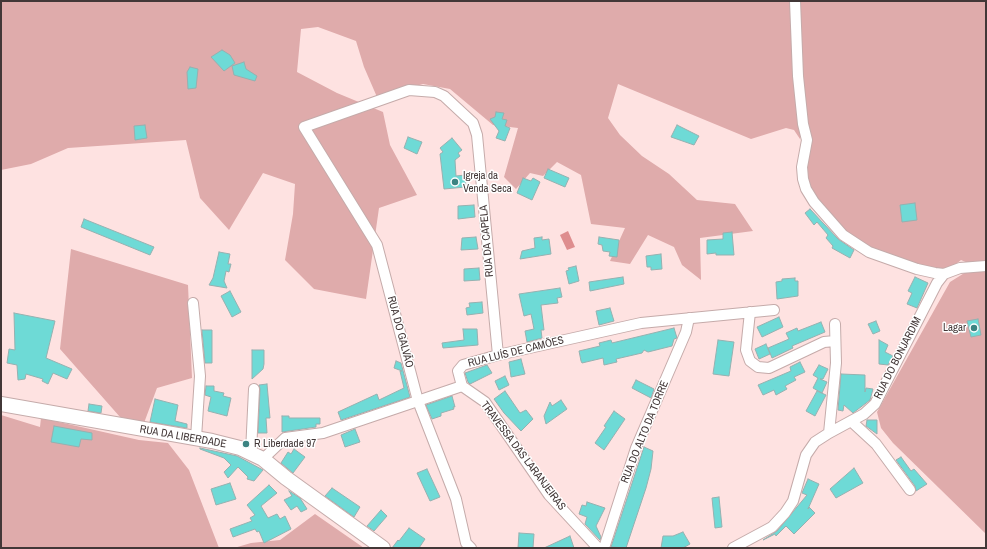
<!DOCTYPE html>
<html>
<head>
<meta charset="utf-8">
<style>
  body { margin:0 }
  #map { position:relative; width:987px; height:549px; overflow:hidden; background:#fee2e1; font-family:"Archivo Narrow",sans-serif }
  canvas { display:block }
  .frame { position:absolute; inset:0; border:2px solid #423737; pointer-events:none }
</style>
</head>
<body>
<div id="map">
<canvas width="987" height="549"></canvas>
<div class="frame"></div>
</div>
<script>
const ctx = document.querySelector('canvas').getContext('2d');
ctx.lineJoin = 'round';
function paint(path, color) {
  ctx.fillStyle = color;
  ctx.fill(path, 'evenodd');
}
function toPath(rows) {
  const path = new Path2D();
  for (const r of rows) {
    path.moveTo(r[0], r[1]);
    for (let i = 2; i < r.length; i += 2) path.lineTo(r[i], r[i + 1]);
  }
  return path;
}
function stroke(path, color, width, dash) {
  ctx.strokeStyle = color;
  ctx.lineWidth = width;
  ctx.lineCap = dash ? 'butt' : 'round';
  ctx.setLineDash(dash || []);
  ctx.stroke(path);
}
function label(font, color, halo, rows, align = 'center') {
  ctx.font = font + ' "Archivo Narrow",sans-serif';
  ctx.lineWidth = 3;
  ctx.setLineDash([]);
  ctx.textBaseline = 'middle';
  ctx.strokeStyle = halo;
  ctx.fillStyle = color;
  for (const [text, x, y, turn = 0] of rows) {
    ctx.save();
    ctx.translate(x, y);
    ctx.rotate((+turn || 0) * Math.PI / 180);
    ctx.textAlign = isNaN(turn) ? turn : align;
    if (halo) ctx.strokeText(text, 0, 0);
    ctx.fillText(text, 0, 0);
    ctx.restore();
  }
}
const green = toPath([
  [1,1,986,1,986,534,893,443,881,428,877,412,950,282,966,272,968,263,961,260,946,272,917,267,883,254,848,236,807,186,806,127,801,87,800,139,794,130,786,128,751,139,618,84,608,118,620,135,642,156,669,174,697,200,735,204,753,231,700,238,701,280,682,265,674,247,648,235,630,264,610,261,625,228,591,224,581,175,557,162,543,176,530,173,516,189,504,177,518,128,493,125,450,89,423,84,377,97,364,67,356,41,318,27,301,29,297,72,337,93,383,112,390,145,417,195,379,208,366,299,314,289,285,260,293,214,295,184,263,173,229,230,200,198,186,140,68,148,31,164,1,170],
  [71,249,188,285,192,378,157,388,144,423,120,417,60,349],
  [1,415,40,427,41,418,139,440,168,443,189,470,219,548,1,548],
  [315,514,364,548,234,548,251,543,280,540]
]);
const water = toPath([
  [568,231,575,247,567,250,560,235]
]);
const building = toPath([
  [222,50,230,55,235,63,224,71,211,57,222,50],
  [244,62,246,69,257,76,255,81,234,75,232,66,244,62],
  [190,67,198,69,196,88,188,89,187,72,190,67],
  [496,112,504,113,502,119,507,120,505,126,510,128,505,141,496,138,499,131,490,119,495,117,496,112],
  [145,125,147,138,135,140,134,126,145,125],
  [677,125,699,136,694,145,671,137,677,125],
  [408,137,422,142,417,154,404,148,408,137],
  [452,138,462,150,458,153,460,156,455,160,456,176,465,175,466,187,444,189,440,154,443,152,440,148,452,138],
  [548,169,569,178,565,187,544,178,548,169],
  [523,178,531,181,533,178,540,182,532,200,517,193,523,178],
  [915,203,917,220,902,222,900,205,915,203],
  [474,205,475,217,458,219,458,206,474,205],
  [810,209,838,239,854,250,850,258,832,248,833,246,826,238,828,235,817,222,814,225,805,213,810,209],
  [84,219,154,247,150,255,81,227,84,219],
  [732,232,734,255,716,255,716,253,707,254,707,240,723,239,723,233,732,232],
  [476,237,478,249,461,250,462,238,476,237],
  [542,237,542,240,549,239,551,254,520,259,522,251,535,248,534,238,542,237],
  [599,237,619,240,617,257,609,256,610,252,603,251,602,245,598,244,599,237],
  [219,252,230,254,228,264,231,264,229,272,226,271,224,281,227,288,209,285,213,278,219,252],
  [661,254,662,269,651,270,651,267,647,267,646,256,661,254],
  [576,266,579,281,569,284,566,271,569,270,568,268,576,266],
  [479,268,480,280,464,281,464,269,479,268],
  [623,277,624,284,590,291,589,282,623,277],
  [915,277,928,283,917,308,907,304,912,293,908,291,915,277],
  [795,278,795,281,798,281,798,296,777,299,776,282,782,281,782,279,795,278],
  [560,288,562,297,557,298,558,303,541,305,544,330,541,330,542,338,527,342,525,331,534,329,531,314,524,316,519,294,560,288],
  [230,291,241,312,232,317,221,296,230,291],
  [482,302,483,313,467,315,466,308,470,307,469,303,482,302],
  [610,308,614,321,599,325,596,311,610,308],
  [14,313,55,321,46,358,72,369,67,379,53,373,48,384,42,381,43,379,26,374,25,379,18,380,17,365,7,363,9,349,15,350,14,313],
  [779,317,783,327,762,337,757,327,779,317],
  [978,319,981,335,971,337,967,321,978,319],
  [876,321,880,331,873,334,868,324,876,321],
  [821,322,825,332,792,346,793,348,772,358,768,348,789,339,786,333,797,328,798,331,821,322],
  [674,328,677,338,674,339,672,346,648,352,644,350,642,353,616,359,617,362,604,365,603,358,582,363,581,361,579,351,600,346,599,343,611,340,612,343,674,328],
  [463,329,477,329,478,345,443,348,442,343,464,340,463,329],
  [202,330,212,330,212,363,205,363,202,330],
  [718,340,734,342,729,376,713,374,718,340],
  [879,340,888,345,885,352,893,356,888,365,879,364,879,340],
  [766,344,770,354,759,359,755,349,766,344],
  [252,350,264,350,264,364,263,369,252,379,252,350],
  [521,359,525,374,511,377,509,362,521,359],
  [396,361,401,363,410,397,341,420,338,412,377,394,379,400,404,388,400,371,402,371,394,368,396,361],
  [800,362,805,372,794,377,796,380,785,386,787,389,776,395,774,390,763,395,758,385,791,371,790,367,800,362],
  [487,365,492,373,470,384,468,382,465,373,487,365],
  [819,365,828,369,823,379,820,379,827,382,822,393,813,388,818,378,813,375,819,365],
  [841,374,865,375,865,392,866,388,873,389,870,400,853,413,844,405,843,411,838,410,841,374],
  [505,376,509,385,499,390,495,381,505,376],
  [636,380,654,389,651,398,632,388,636,380],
  [267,384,270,418,266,418,267,433,258,433,260,389,259,385,267,384],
  [206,386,214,386,214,391,224,393,223,396,231,398,227,416,208,411,211,397,205,395,206,386],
  [505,391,520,413,526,410,533,419,521,431,504,413,494,399,505,391],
  [817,391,826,395,815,416,806,411,817,391],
  [452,396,455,407,453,407,454,409,441,413,441,416,432,419,426,405,452,396],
  [155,399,178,405,175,421,187,424,187,428,150,422,155,399],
  [561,400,567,409,546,424,544,416,550,402,552,406,561,400],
  [89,404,102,406,101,413,88,411,89,404],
  [614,411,625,419,604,450,595,443,606,427,604,426,614,411],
  [282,416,289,416,289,418,320,418,320,424,316,424,316,427,282,432,282,416],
  [867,420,877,420,877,434,866,426,867,420],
  [54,426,92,433,92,440,81,439,79,447,51,442,54,426],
  [355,429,360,442,345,447,341,435,355,429],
  [644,447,653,451,651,469,646,488,626,548,611,547,644,447],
  [200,448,237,456,263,470,254,481,247,479,248,477,238,467,228,478,224,472,231,465,224,458,200,449,200,448],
  [294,449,305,457,293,473,281,463,288,452,291,454,294,449],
  [901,457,911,471,914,469,927,484,916,491,915,486,896,460,901,457],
  [854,468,863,483,836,498,830,489,854,468],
  [427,469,440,497,430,501,417,473,427,469],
  [808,479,819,484,808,509,809,507,815,513,794,534,786,526,776,536,775,534,763,540,777,531,807,495,802,493,808,479],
  [230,483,236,499,216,505,211,489,230,483],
  [269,485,277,493,261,506,268,518,277,514,280,519,285,516,291,529,264,543,259,531,257,532,255,529,233,537,230,529,252,521,250,518,255,515,247,505,269,485],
  [332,488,360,507,354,517,325,496,332,488],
  [289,491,300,498,307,509,301,512,297,506,291,510,284,500,292,496,289,491],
  [719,497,722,527,715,528,712,498,719,497],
  [587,502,605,508,596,526,601,537,600,540,585,524,587,517,579,514,582,505,586,506,587,502],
  [381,510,387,516,374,531,367,526,381,510],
  [409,528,425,539,419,548,392,548,398,540,399,541,409,528],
  [683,532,690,544,683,548,661,548,663,536,673,536,683,532],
  [519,533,534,534,533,548,518,548,519,533],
  [570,536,574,548,544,548,570,536]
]);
const street = toPath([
  [795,1,798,76,803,124,807,140,802,167,803,179,806,189,814,202,843,235,869,252,917,269,935,273,944,274,960,268,986,266],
  [193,303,200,376,196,438],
  [750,312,746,350,750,361,758,367,769,368,824,342,835,341],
  [462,386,485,402,549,495,598,548],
  [851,421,876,444,910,490],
  [829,433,836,363,835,324],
  [251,452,254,389],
  [263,459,285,438,323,433,462,386,458,371,463,365,498,355,641,323,774,310],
  [471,548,466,543,456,499,418,401,377,245,304,127,409,90,435,92,444,96,473,123,477,135,498,355],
  [604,548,636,448,686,332,689,318],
  [733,548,772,527,785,513,793,501,806,455,815,442,829,433,864,414,875,404,937,283,944,274]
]);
const secondary = toPath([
  [1,404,212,441,240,448,263,459,286,478,383,548]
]);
const markers = [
  [455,182,4,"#3c8482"],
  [974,328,4,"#3c8482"],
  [246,444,4,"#3c8482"]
];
const poiNames = [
  ["Igreja da",463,176],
  ["Venda Seca",463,189],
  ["Lagar",966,328,"right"],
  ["R Liberdade 97",254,444]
];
const streetNames = [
  ["RUA DA CAPELA",487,241,-95],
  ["RUA DO GALVÃO",400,332,75],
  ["RUA LUÍS DE CAMÕES",516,352,-14],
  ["RUA DO BONJARDIM",898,358,-63],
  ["RUA DO ALTO DA TORRE",645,432,-68],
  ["RUA DA LIBERDADE",183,437,10],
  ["TRAVESSA DAS LARANJEIRAS",523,456,53]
];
paint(green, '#dfabab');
paint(water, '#de8d8e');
paint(building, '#6edad6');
stroke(building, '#95b1b0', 1);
stroke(street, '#c5abaa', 12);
stroke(secondary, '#c5abaa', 16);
stroke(street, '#fff', 10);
stroke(secondary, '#fff', 14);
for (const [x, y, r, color] of markers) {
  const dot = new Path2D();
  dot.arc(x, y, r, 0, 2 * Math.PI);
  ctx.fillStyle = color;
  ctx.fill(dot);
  stroke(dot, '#fff', 1.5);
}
label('11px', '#423737', '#fff', poiNames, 'left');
label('11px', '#423737', '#fff', streetNames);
</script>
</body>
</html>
